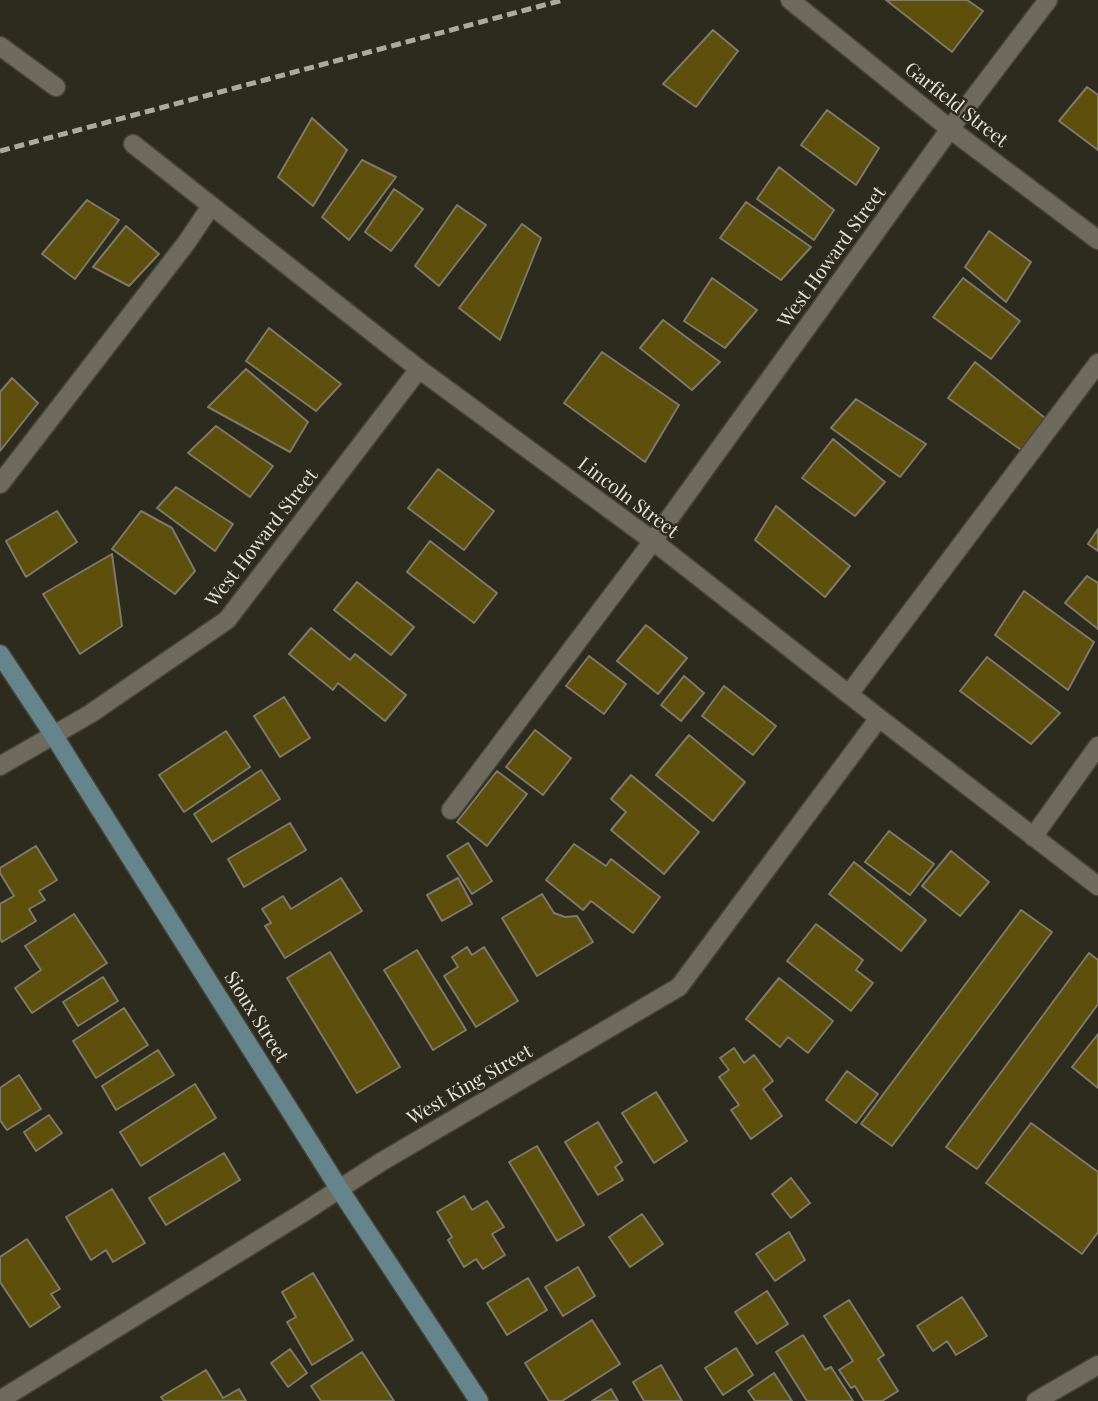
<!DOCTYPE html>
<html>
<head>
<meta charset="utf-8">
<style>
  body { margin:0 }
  canvas { display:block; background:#2d2a1e }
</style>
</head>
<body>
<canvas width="1098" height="1401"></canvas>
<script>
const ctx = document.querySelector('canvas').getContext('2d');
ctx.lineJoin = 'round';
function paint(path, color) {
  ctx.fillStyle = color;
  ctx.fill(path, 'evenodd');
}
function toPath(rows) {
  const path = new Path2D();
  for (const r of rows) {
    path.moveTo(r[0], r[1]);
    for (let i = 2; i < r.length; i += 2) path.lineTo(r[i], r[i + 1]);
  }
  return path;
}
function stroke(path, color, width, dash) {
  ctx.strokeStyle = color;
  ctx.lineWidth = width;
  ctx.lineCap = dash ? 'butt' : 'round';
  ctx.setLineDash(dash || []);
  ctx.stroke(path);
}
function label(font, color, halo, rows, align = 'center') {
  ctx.font = font + ' "Playfair Display",serif';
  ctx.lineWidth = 5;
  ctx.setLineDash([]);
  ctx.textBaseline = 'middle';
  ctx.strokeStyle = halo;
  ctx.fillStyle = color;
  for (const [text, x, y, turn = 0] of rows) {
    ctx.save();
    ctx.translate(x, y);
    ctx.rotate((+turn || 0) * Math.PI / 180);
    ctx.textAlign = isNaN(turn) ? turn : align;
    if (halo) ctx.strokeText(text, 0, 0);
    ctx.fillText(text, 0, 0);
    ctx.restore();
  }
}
const building = toPath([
  [886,0,967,0,983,11,952,52,886,0],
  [713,30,738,51,696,107,663,84,713,30],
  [1087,87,1098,95,1098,150,1059,121,1087,87],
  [827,110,879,148,856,185,801,145,827,110],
  [312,118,347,150,313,206,278,177,312,118],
  [362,160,396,177,349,240,322,217,362,160],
  [779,167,834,210,814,240,757,199,779,167],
  [394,189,423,209,391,251,365,232,394,189],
  [87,200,119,220,75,279,42,254,87,200],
  [746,202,811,247,781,280,720,238,746,202],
  [457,205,486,225,439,286,415,266,457,205],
  [522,224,541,238,500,340,459,308,522,224],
  [126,226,159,254,129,286,93,267,126,226],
  [989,231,1031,262,1006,302,965,267,989,231],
  [712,278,757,310,725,348,684,321,712,278],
  [963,278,1020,321,991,359,933,317,963,278],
  [663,320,720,362,692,390,640,348,663,320],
  [269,328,341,384,316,411,246,361,269,328],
  [602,352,679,405,645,462,564,403,602,352],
  [975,362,1050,422,1024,452,948,398,975,362],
  [246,369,308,422,290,452,208,407,246,369],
  [12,378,38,403,0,451,0,392,12,378],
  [856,399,926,444,900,477,831,428,856,399],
  [216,426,273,466,250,497,188,453,216,426],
  [833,439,885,482,855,516,802,478,833,439],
  [438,469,494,511,464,550,408,508,438,469],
  [176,487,233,524,215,551,157,508,176,487],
  [776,506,850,566,825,597,755,540,776,506],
  [57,511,77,542,26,577,6,541,57,511],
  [141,511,172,528,195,571,175,594,112,549,141,511],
  [1098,529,1098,551,1088,544,1098,529],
  [430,541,497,593,474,623,407,572,430,541],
  [112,554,122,626,80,654,43,594,112,554],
  [1087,576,1098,583,1098,629,1065,603,1087,576],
  [357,582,414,627,391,655,334,610,357,582],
  [1024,591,1094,642,1068,690,995,635,1024,591],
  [646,625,687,658,658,694,617,661,646,625],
  [311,628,350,660,355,654,406,695,385,721,338,683,333,690,289,654,311,628],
  [589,656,626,684,604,714,566,686,589,656],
  [987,657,1060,713,1031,744,960,691,987,657],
  [684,676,704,693,681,721,661,705,684,676],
  [724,686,776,726,753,755,702,716,724,686],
  [284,697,310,738,280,757,254,716,284,697],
  [535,730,571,758,543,795,506,767,535,730],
  [226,731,250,767,184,812,159,775,226,731],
  [689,735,745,782,713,821,656,775,689,735],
  [261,770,280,799,212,842,194,814,261,770],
  [497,771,527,794,487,846,457,822,497,771],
  [631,775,699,832,664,874,611,830,626,812,611,799,631,775],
  [290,823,306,850,244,887,228,859,290,823],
  [889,831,934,864,910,895,865,862,889,831],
  [468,843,492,881,472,894,447,856,468,843],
  [574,844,606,866,611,859,660,897,633,933,591,901,583,910,546,880,574,844],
  [36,846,57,880,39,891,45,900,29,909,36,921,2,942,0,938,0,904,14,896,0,873,0,868,36,846],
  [951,851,989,882,960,916,922,886,951,851],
  [854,862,926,920,901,951,829,894,854,862],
  [341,878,362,911,285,958,265,926,271,923,262,909,283,896,291,909,341,878],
  [458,878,472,904,442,921,427,895,458,878],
  [542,894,554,913,565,917,577,916,593,942,537,976,502,918,542,894],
  [1021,910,1052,932,892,1146,861,1124,1021,910],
  [74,914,107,963,32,1013,15,988,41,970,25,946,74,914],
  [816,924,863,960,856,970,873,983,851,1011,787,961,816,924],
  [467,947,472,955,484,947,518,1001,476,1027,444,976,458,967,452,957,467,947],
  [417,950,466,1030,433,1050,384,970,417,950],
  [330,952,400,1067,357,1093,287,978,330,952],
  [1089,953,1098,960,1098,1004,977,1169,946,1147,1089,953],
  [103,977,118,1001,78,1026,63,1002,103,977],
  [779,978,833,1021,808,1053,788,1037,780,1047,746,1019,779,978],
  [124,1008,148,1045,96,1078,73,1041,124,1008],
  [1098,1034,1098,1088,1072,1067,1098,1034],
  [734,1048,744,1063,754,1055,773,1081,763,1089,782,1116,751,1139,731,1110,739,1105,719,1077,729,1070,720,1058,734,1048],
  [158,1050,174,1075,116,1110,102,1086,158,1050],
  [847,1071,878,1094,856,1123,826,1100,847,1071],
  [19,1075,41,1109,7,1130,0,1120,0,1088,19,1075],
  [195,1084,216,1118,141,1166,120,1132,195,1084],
  [656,1092,687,1141,654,1163,622,1113,656,1092],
  [49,1115,62,1133,36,1151,24,1132,49,1115],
  [598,1122,622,1162,615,1167,623,1180,598,1195,565,1142,598,1122],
  [1031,1123,1098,1172,1098,1232,1082,1254,986,1183,1031,1123],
  [537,1146,584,1225,557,1241,509,1162,537,1146],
  [224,1153,240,1180,166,1225,149,1198,224,1153],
  [791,1178,810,1203,791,1218,772,1194,791,1178],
  [112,1189,145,1243,113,1262,106,1250,91,1260,66,1217,112,1189],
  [464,1196,472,1210,487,1201,504,1227,492,1234,505,1255,483,1269,476,1259,464,1267,448,1240,452,1237,437,1212,464,1196],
  [642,1214,663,1244,630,1267,609,1237,642,1214],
  [789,1232,805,1260,775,1281,756,1254,789,1232],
  [27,1239,60,1289,51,1294,60,1307,30,1327,0,1282,0,1257,27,1239],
  [578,1267,595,1296,563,1316,545,1287,578,1267],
  [313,1273,353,1340,312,1365,287,1322,296,1317,282,1292,313,1273],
  [528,1278,547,1310,507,1335,487,1303,528,1278],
  [767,1291,788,1324,757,1344,735,1312,767,1291],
  [962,1297,987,1336,956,1355,947,1341,933,1351,917,1326,962,1297],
  [849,1300,884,1355,878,1359,898,1391,882,1401,864,1401,855,1386,851,1388,839,1370,853,1361,824,1316,849,1300],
  [592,1320,620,1364,562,1401,549,1401,525,1363,592,1320],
  [803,1335,825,1370,831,1367,853,1401,807,1401,776,1352,803,1335],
  [736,1348,753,1375,723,1395,705,1368,736,1348],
  [290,1349,307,1373,288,1387,271,1363,290,1349],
  [362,1352,394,1401,321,1401,311,1386,362,1352],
  [661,1365,682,1401,644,1401,633,1382,661,1365],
  [206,1370,223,1398,239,1389,246,1401,164,1401,161,1397,206,1370],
  [774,1373,792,1401,755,1401,748,1391,774,1373],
  [611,1389,618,1401,592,1401,611,1389]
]);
const lane = toPath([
  [0,484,187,242,211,206],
  [849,694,1098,363],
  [451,810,653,541]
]);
const street = toPath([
  [790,0,950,129,1098,240],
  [0,46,56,87],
  [133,144,419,369,653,541,879,718,1098,886],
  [653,541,950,129,1048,0],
  [0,766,90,714,227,620,419,369],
  [1033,837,1098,746],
  [0,1400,304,1212,381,1162,679,987,879,718],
  [1036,1401,1098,1365]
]);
const secondary = toPath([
  [0,654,53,734,79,776,340,1190,479,1401]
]);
const rail = toPath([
  [0,151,563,0]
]);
const streetNames = [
  ["Garfield Street",956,105,38],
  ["West Howard Street",832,257,-54],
  ["Lincoln Street",628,498,37],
  ["West Howard Street",262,538,-52],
  ["Sioux Street",256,1017,58],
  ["West King Street",470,1085,-30]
];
paint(building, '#5f4f0d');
stroke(building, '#7d796b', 2);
stroke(lane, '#48443a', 21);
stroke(street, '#48443a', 21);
stroke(secondary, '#48443a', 21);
stroke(lane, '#6e6a5d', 18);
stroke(street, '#6e6a5d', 18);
stroke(secondary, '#66848b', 18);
stroke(rail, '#adaaa1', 5, [10, 5]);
label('19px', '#e6e3dc', '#2d2a1e', streetNames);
</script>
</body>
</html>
